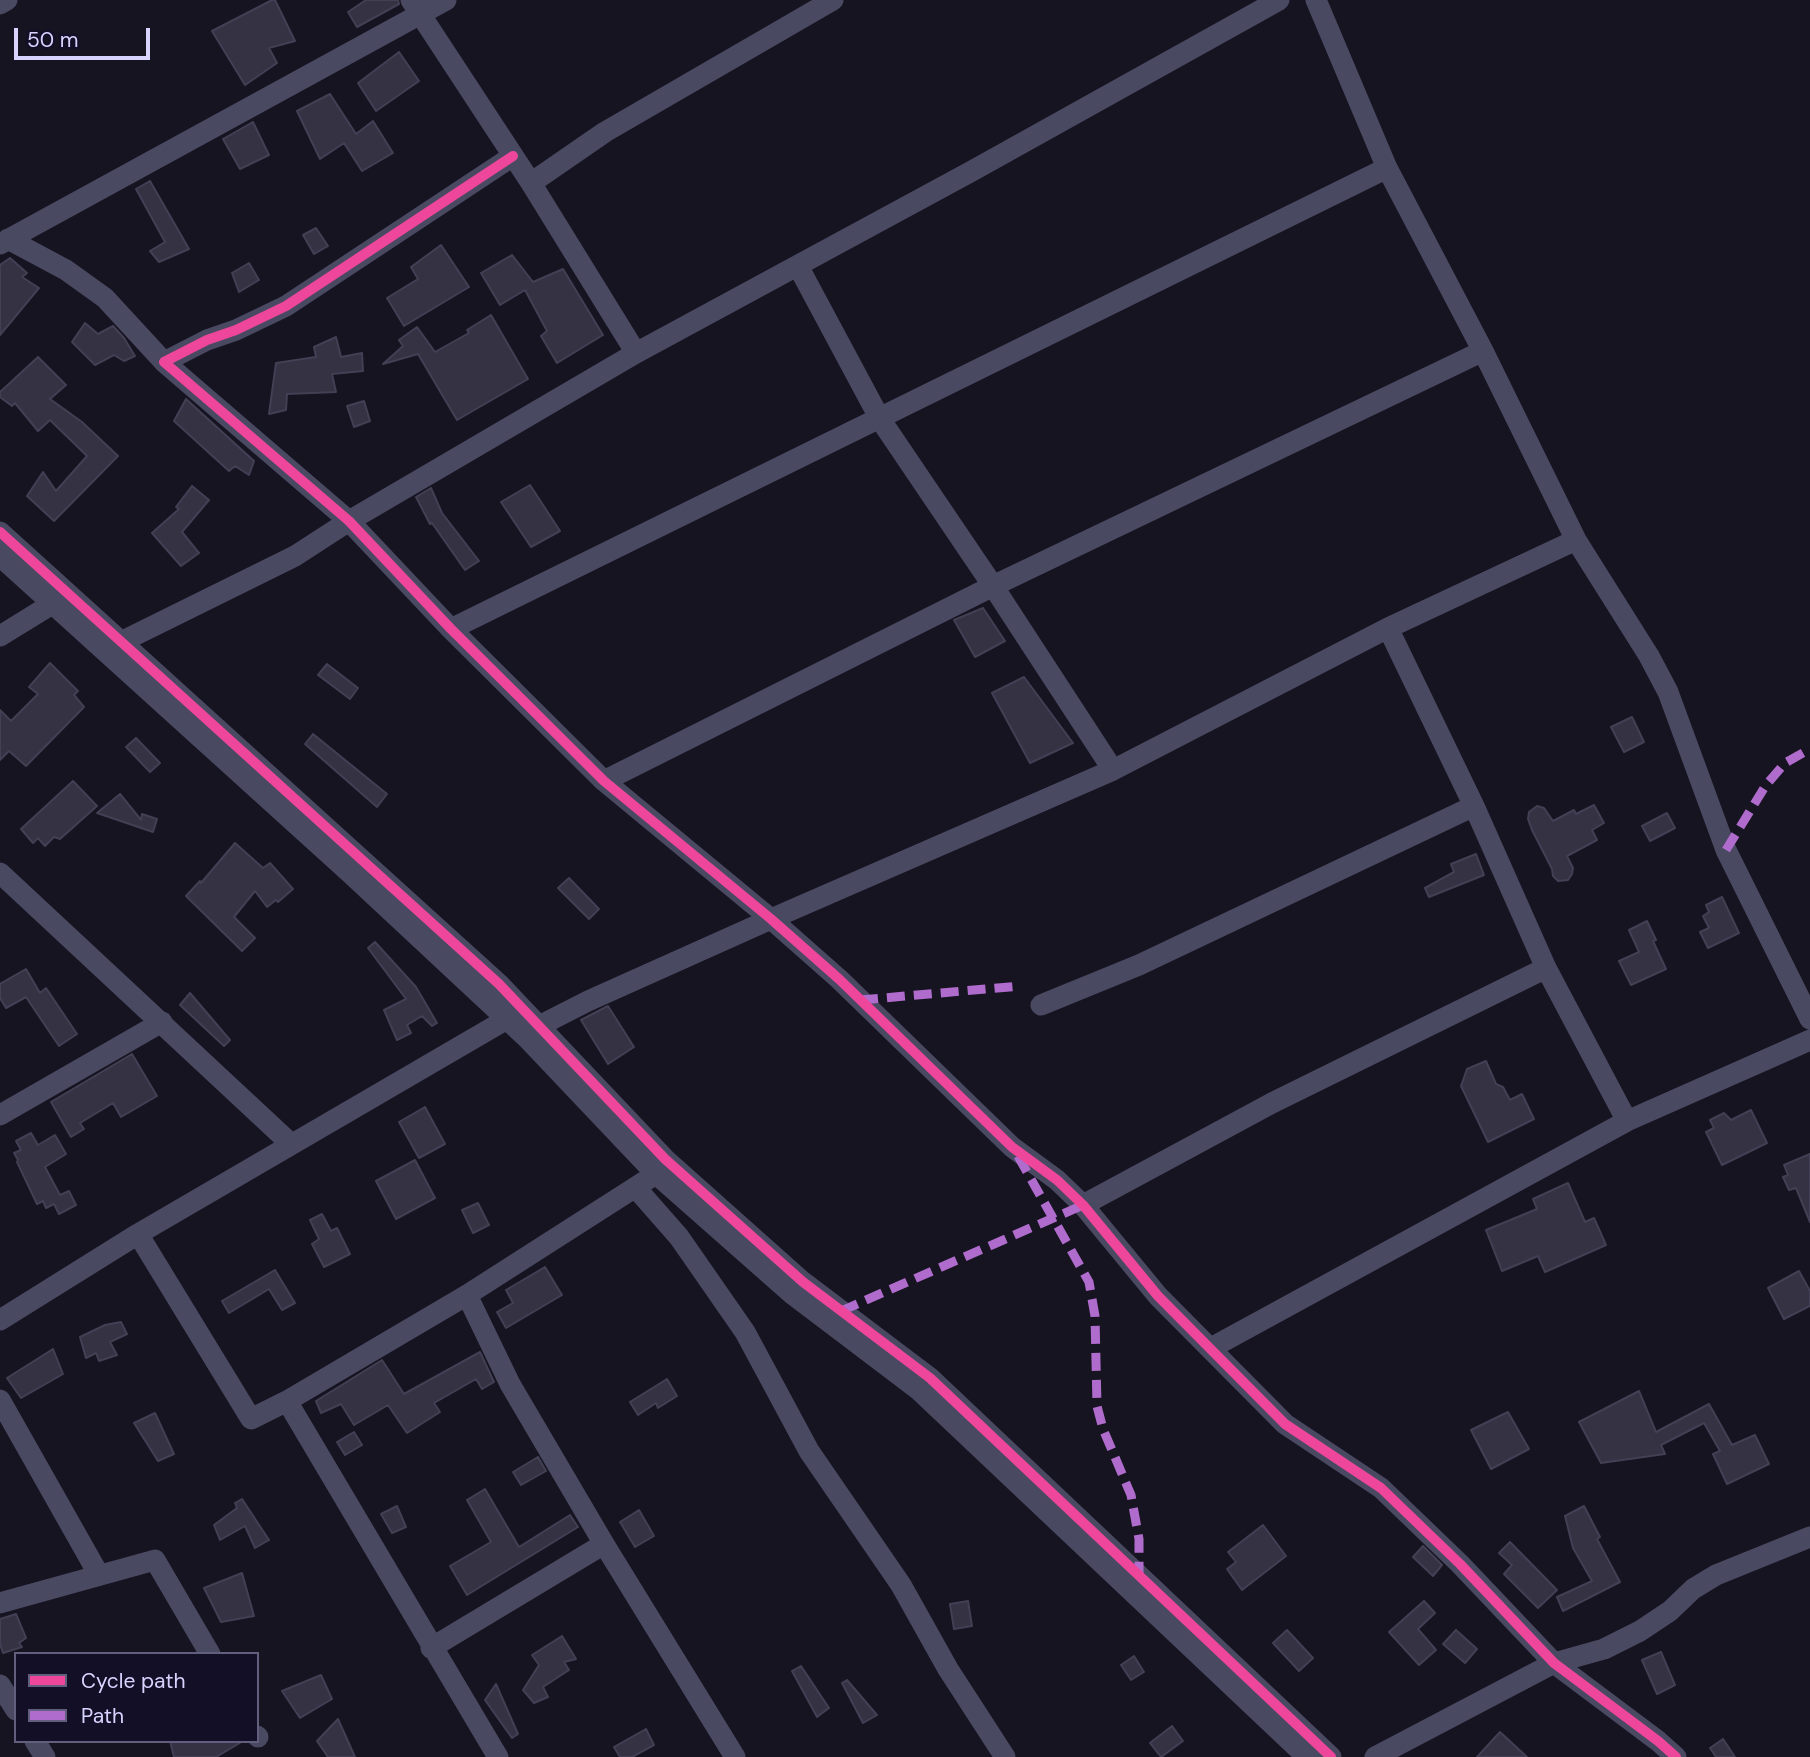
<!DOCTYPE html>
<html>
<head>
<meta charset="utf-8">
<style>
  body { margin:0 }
  #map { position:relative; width:1810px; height:1757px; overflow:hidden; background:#161421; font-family:"DM Sans",sans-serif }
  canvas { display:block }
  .legend { position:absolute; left:14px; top:1652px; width:245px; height:91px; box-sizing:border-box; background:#130f26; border:2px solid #625e7d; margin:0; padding:9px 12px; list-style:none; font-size:21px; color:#d9d4ff }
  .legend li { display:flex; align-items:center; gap:14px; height:35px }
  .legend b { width:35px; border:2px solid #625e7d }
  .scale { position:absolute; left:14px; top:28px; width:136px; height:32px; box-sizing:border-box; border:4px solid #d9d4ff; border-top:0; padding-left:9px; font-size:21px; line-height:24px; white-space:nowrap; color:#d9d4ff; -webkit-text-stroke:5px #130f26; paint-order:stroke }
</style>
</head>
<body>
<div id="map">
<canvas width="1810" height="1757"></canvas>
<ul class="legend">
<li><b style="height:9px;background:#ed469a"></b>Cycle path</li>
<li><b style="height:9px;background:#b06ccc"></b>Path</li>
</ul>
<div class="scale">50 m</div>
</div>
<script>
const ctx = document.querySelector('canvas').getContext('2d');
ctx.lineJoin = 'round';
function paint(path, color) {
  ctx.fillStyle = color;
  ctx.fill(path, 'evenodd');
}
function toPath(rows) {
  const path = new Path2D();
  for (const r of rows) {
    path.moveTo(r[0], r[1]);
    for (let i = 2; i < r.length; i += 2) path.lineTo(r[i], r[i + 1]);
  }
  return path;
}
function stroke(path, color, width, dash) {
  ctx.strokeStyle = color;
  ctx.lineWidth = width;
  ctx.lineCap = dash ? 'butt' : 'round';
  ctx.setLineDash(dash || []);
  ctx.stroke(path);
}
const building = toPath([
  [272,0,275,0,295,41,269,48,277,63,245,85,212,31,272,0],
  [366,0,398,0,399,4,357,27,348,12,366,0],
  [399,52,419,81,376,111,358,83,399,52],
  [330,94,356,134,373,121,393,153,362,171,344,143,320,159,297,111,330,94],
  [253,122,269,155,240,169,223,139,253,122],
  [150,181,189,249,159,262,150,251,165,242,136,189,150,181],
  [316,228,328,246,314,254,303,235,316,228],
  [441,245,469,287,404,326,387,298,418,279,411,267,441,245],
  [512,255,533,282,563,269,603,335,557,363,541,336,547,331,525,290,500,305,481,273,512,255],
  [10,258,27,273,22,277,39,288,0,335,0,265,10,258],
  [249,263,259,280,239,292,232,273,249,263],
  [491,315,528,379,457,420,418,354,383,364,403,346,399,340,417,327,435,352,469,333,467,330,491,315],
  [85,323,98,334,113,326,124,338,135,356,124,361,114,355,95,365,72,342,85,323],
  [336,337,341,357,362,353,363,371,332,374,336,392,287,394,286,410,269,414,276,363,316,357,314,347,336,337],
  [38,357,66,385,50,399,82,422,118,456,54,521,27,496,43,472,56,491,87,456,50,420,38,431,15,403,12,406,0,397,0,392,38,357],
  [186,399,254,461,249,475,235,466,229,471,174,421,186,399],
  [364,401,370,421,354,427,347,406,364,401],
  [530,485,560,531,531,547,501,502,530,485],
  [192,486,209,500,182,532,199,553,181,566,152,533,179,509,176,507,192,486],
  [431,488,442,513,479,561,465,570,432,523,430,524,416,497,431,488],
  [983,608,1005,641,975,657,954,620,983,608],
  [50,663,78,691,74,695,84,707,26,766,9,751,0,760,0,710,11,721,38,694,29,687,50,663],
  [327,664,358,688,350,699,318,675,327,664],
  [1024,677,1073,743,1030,763,992,693,1024,677],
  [1632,717,1644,742,1624,752,1611,727,1632,717],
  [313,734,387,794,377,807,305,744,313,734],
  [136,738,160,763,150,772,126,747,136,738],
  [73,781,97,806,60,839,54,837,45,846,38,838,33,843,21,829,73,781],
  [120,794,141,820,142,814,157,819,153,832,97,813,120,794],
  [1594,805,1604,823,1592,830,1597,840,1567,856,1573,868,1572,874,1568,880,1558,881,1553,876,1552,869,1532,830,1528,819,1529,812,1537,806,1544,808,1553,821,1574,810,1576,814,1594,805],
  [1667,813,1675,828,1650,841,1642,826,1667,813],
  [235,843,263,868,270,863,293,889,278,902,276,900,267,907,255,891,234,917,255,938,242,951,186,896,200,881,201,883,235,843],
  [1476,854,1484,875,1429,897,1425,888,1454,872,1451,864,1476,854],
  [569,878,599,909,589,919,558,888,569,878],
  [1722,897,1739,933,1708,948,1700,932,1709,928,1703,916,1709,912,1706,905,1722,897],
  [1647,921,1656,940,1653,941,1666,969,1631,985,1619,961,1639,952,1629,930,1647,921],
  [375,942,416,987,437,1023,432,1026,422,1016,407,1025,411,1033,397,1040,384,1010,406,999,368,948,375,942],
  [26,969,40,993,46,988,77,1034,59,1046,26,997,6,1008,0,998,0,984,26,969],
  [190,993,230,1040,224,1046,180,1005,190,993],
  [608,1006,634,1047,608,1064,581,1020,608,1006],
  [132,1054,157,1096,121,1117,113,1103,80,1123,84,1129,71,1137,51,1102,132,1054],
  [1486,1061,1496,1084,1503,1087,1510,1100,1522,1094,1534,1119,1488,1142,1461,1086,1467,1069,1486,1061],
  [425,1107,445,1144,419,1158,399,1122,425,1107],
  [1751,1110,1767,1143,1722,1165,1706,1132,1714,1128,1710,1120,1724,1113,1731,1120,1751,1110],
  [31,1133,38,1145,55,1135,66,1154,45,1167,60,1195,69,1191,76,1205,59,1214,54,1204,46,1208,43,1201,37,1204,17,1162,18,1160,14,1153,21,1150,16,1141,31,1133],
  [1810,1154,1810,1222,1796,1188,1789,1190,1783,1177,1788,1175,1784,1165,1810,1154],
  [415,1160,435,1198,396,1219,376,1181,415,1160],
  [1568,1183,1585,1222,1594,1218,1606,1245,1545,1272,1538,1256,1502,1271,1486,1230,1537,1209,1533,1199,1568,1183],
  [478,1203,489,1225,473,1233,462,1210,478,1203],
  [322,1214,331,1231,337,1228,350,1254,324,1267,312,1244,319,1239,310,1220,322,1214],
  [545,1267,562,1295,506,1328,497,1312,513,1303,506,1290,545,1267],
  [275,1270,295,1303,282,1310,269,1289,229,1313,222,1301,275,1270],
  [1799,1271,1810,1291,1810,1306,1784,1319,1768,1288,1799,1271],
  [121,1322,127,1334,110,1342,117,1355,99,1361,96,1353,86,1358,80,1337,105,1325,121,1322],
  [53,1349,63,1374,21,1398,7,1378,53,1349],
  [480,1352,494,1382,482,1389,476,1379,434,1403,440,1412,407,1433,388,1405,354,1425,341,1404,321,1413,316,1401,382,1360,404,1394,480,1352],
  [667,1379,677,1396,658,1408,656,1403,638,1415,630,1402,667,1379],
  [1639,1391,1656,1432,1709,1404,1732,1445,1755,1435,1769,1464,1727,1484,1713,1454,1720,1451,1704,1423,1661,1445,1665,1454,1601,1463,1579,1422,1639,1391],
  [1508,1412,1529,1449,1491,1469,1471,1430,1508,1412],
  [155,1413,174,1454,158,1461,134,1423,155,1413],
  [354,1432,362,1445,345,1455,337,1442,354,1432],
  [538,1457,546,1471,521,1485,513,1472,538,1457],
  [485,1489,519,1547,570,1515,578,1527,467,1595,450,1566,491,1542,467,1500,485,1489],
  [242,1499,269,1540,255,1548,245,1526,220,1540,214,1525,237,1508,235,1503,242,1499],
  [397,1506,406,1527,392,1533,381,1514,397,1506],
  [1584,1506,1600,1537,1597,1539,1620,1582,1563,1611,1557,1597,1592,1581,1573,1548,1565,1516,1584,1506],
  [639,1510,654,1536,635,1547,620,1522,639,1510],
  [1263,1525,1286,1556,1242,1590,1227,1569,1236,1562,1228,1552,1263,1525],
  [1510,1542,1557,1590,1538,1608,1504,1574,1512,1565,1499,1553,1510,1542],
  [1423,1546,1442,1565,1433,1576,1413,1557,1423,1546],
  [242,1573,254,1616,221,1622,204,1588,242,1573],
  [968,1601,972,1626,954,1629,950,1604,968,1601],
  [1424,1601,1435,1613,1418,1629,1436,1650,1419,1665,1389,1632,1424,1601],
  [16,1614,26,1638,19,1643,22,1647,3,1653,0,1644,0,1619,16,1614],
  [1287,1630,1313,1658,1299,1671,1273,1643,1287,1630],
  [1456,1630,1477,1649,1465,1663,1443,1644,1456,1630],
  [562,1636,576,1659,564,1662,569,1670,543,1687,548,1697,534,1703,523,1690,539,1665,532,1655,562,1636],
  [1661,1652,1675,1685,1657,1694,1642,1660,1661,1652],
  [1134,1656,1144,1672,1131,1680,1121,1665,1134,1656],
  [801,1666,829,1708,817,1717,792,1671,801,1666],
  [321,1675,332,1699,300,1718,282,1691,321,1675],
  [847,1680,877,1715,863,1723,842,1683,847,1680],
  [496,1684,518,1734,512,1738,485,1700,496,1684],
  [338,1719,355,1757,328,1757,317,1741,338,1719],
  [1172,1726,1183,1741,1161,1757,1150,1743,1172,1726],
  [646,1729,654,1745,632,1757,620,1757,614,1747,646,1729],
  [1500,1732,1527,1757,1477,1757,1500,1732],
  [1723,1739,1735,1757,1716,1757,1710,1748,1723,1739],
  [170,1741,243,1741,216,1757,174,1757,170,1741]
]);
const street = toPath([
  [411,0,531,183,636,353],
  [1316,0,1387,168,1483,351,1576,540,1649,656,1668,692,1726,850,1810,1019],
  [0,4,7,0],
  [513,156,286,306,236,330,207,340,164,362,349,521,451,629,604,781,771,919,839,979,1012,1147,1057,1180,1083,1205,1158,1296,1285,1424,1381,1488,1460,1564,1554,1663,1658,1741,1676,1757],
  [531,183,605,132,833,0],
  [8,239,66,270,105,298,164,362],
  [0,244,446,0],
  [798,266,880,419,993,586,1113,770],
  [0,532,499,984,665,1159,803,1282,930,1378,1331,1757],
  [0,556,350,873,527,1038,656,1174,792,1294,920,1391,1307,1757],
  [1388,628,1474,806,1546,968,1627,1121],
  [451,629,1387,168],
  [0,636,52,604],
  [121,642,295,556,349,521,636,353,972,171,1279,0],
  [604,781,993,586,1483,351],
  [0,873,291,1144],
  [1041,1005,1139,965,1474,806],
  [539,1026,588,1001,771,919,1113,770,1388,628,1576,540],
  [0,1115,162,1022],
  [636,1188,679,1237,745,1332,809,1451,901,1585,948,1669,1005,1757],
  [1083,1205,1272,1103,1546,968],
  [138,1234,251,1419,287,1401,467,1295,656,1174],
  [467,1295,510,1384,604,1544,735,1757],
  [0,1320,138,1234,519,1012],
  [1211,1348,1627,1121,1810,1040],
  [0,1400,99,1575],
  [287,1401,498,1757],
  [0,1603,155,1560,210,1654],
  [431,1648,604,1544],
  [0,1685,16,1710],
  [257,1736,258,1737],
  [35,1741,45,1757],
  [1375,1757,1554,1663,1604,1649,1640,1631,1670,1611,1693,1589,1716,1575,1810,1537]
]);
const quiet = toPath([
  [1726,850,1766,785,1785,763,1810,749],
  [860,1000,1020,986],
  [1018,1156,1089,1282,1095,1316,1097,1406,1103,1429,1131,1495,1139,1539,1139,1577],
  [841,1311,1083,1205]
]);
const cycleway = toPath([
  [513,156,286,306,236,330,207,340,164,362,349,521,451,629,604,781,771,919,839,979,1012,1147,1057,1180,1083,1205,1158,1296,1285,1424,1381,1488,1460,1564,1554,1663,1658,1741,1676,1757],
  [0,532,499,984,665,1159,803,1282,930,1378,1331,1757]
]);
paint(building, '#343243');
stroke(building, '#433f54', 2);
stroke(street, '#4a4962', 21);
stroke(quiet, '#b06ccc', 9, [18, 9]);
stroke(cycleway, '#ed469a', 10);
</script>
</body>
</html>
